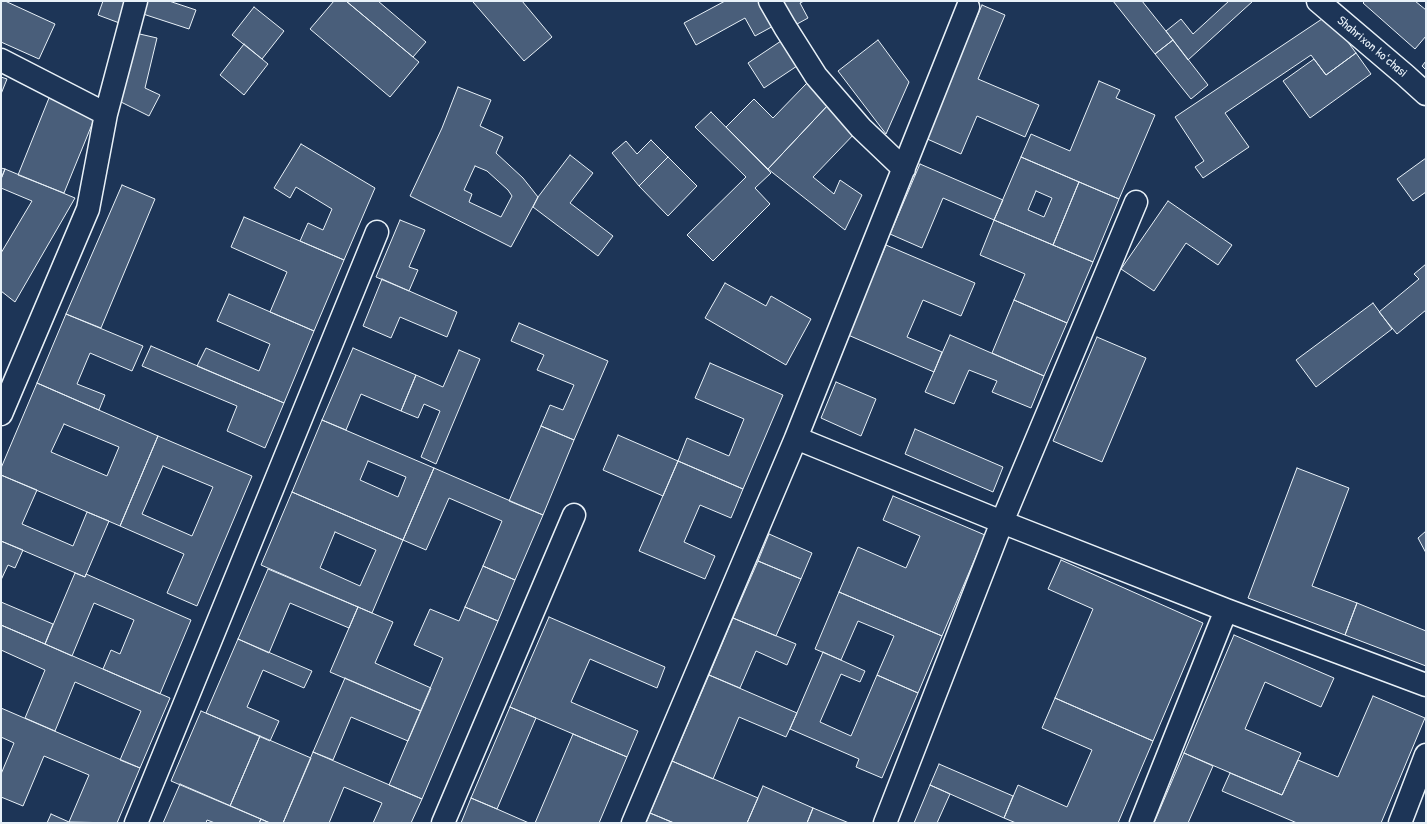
<!DOCTYPE html>
<html>
<head>
<meta charset="utf-8">
<style>
  body { margin:0 }
  #map { position:relative; width:1427px; height:824px; overflow:hidden; background:#1d3557; font-family:"Patrick Hand",sans-serif }
  canvas { display:block }
  .frame { position:absolute; inset:0; border:2px solid #e8f1f8; pointer-events:none }
</style>
</head>
<body>
<div id="map">
<canvas width="1427" height="824"></canvas>
<div class="frame"></div>
</div>
<script>
const ctx = document.querySelector('canvas').getContext('2d');
ctx.lineJoin = 'round';
function paint(path, color) {
  ctx.fillStyle = color;
  ctx.fill(path, 'evenodd');
}
function toPath(rows) {
  const path = new Path2D();
  for (const r of rows) {
    path.moveTo(r[0], r[1]);
    for (let i = 2; i < r.length; i += 2) path.lineTo(r[i], r[i + 1]);
  }
  return path;
}
function stroke(path, color, width, dash) {
  ctx.strokeStyle = color;
  ctx.lineWidth = width;
  ctx.lineCap = dash ? 'butt' : 'round';
  ctx.setLineDash(dash || []);
  ctx.stroke(path);
}
function label(font, color, halo, rows, align = 'center') {
  ctx.font = font + ' "Patrick Hand",sans-serif';
  ctx.lineWidth = 4;
  ctx.setLineDash([]);
  ctx.textBaseline = 'middle';
  ctx.strokeStyle = halo;
  ctx.fillStyle = color;
  for (const [text, x, y, turn = 0] of rows) {
    ctx.save();
    ctx.translate(x, y);
    ctx.rotate((+turn || 0) * Math.PI / 180);
    ctx.textAlign = isNaN(turn) ? turn : align;
    if (halo) ctx.strokeText(text, 0, 0);
    ctx.fillText(text, 0, 0);
    ctx.restore();
  }
}
const building = toPath([
  [1,1,5,1,55,24,39,59,1,42,1,1],
  [103,1,130,1,122,24,98,15,103,1],
  [140,1,169,1,196,10,189,29,137,12,140,1],
  [334,1,346,1,419,62,390,97,310,29,334,1],
  [346,1,378,1,426,42,413,57,346,1],
  [475,1,522,1,552,37,524,61,473,2,475,1],
  [725,1,765,1,777,24,755,36,745,18,696,45,684,23,725,1],
  [773,1,804,1,800,3,808,18,788,29,773,1],
  [1113,1,1142,1,1173,40,1155,54,1113,1],
  [1229,1,1253,1,1188,60,1166,31,1181,19,1193,34,1229,1],
  [1365,1,1415,1,1426,10,1426,36,1415,49,1363,3,1365,1],
  [982,5,1005,15,978,79,1039,105,1025,137,977,116,961,154,925,138,982,5],
  [254,7,284,31,262,59,232,35,254,7],
  [1328,15,1356,53,1326,75,1311,55,1225,113,1249,147,1203,178,1195,167,1204,161,1175,117,1328,15],
  [131,32,157,38,145,88,160,95,149,116,115,99,131,32],
  [784,39,800,64,764,88,748,63,784,39],
  [878,40,909,82,886,134,838,71,878,40],
  [1173,40,1208,85,1191,99,1155,54,1173,40],
  [244,44,268,64,244,95,220,75,244,44],
  [1356,53,1371,74,1310,118,1283,81,1314,59,1326,75,1356,53],
  [1426,61,1426,70,1422,66,1426,61],
  [1,77,7,79,1,94,1,77],
  [1099,81,1120,90,1116,98,1155,115,1119,199,1021,157,1031,134,1070,151,1099,81],
  [807,83,829,104,768,169,726,127,754,99,773,118,807,83],
  [458,87,491,100,480,126,503,137,496,153,523,178,538,197,511,247,410,196,442,128,458,87],
  [475,166,487,171,508,190,512,196,501,217,469,202,472,194,464,190,475,166],
  [49,98,95,117,64,193,18,175,49,98],
  [829,104,857,131,813,177,834,194,840,180,862,195,845,230,768,169,829,104],
  [711,112,771,173,755,188,770,204,713,261,687,235,746,177,695,127,711,112],
  [651,140,668,157,639,186,612,153,626,141,637,154,651,140],
  [301,144,375,188,344,260,300,241,308,223,323,230,332,209,296,187,290,198,274,188,301,144],
  [570,155,593,173,570,203,613,236,598,256,533,207,538,197,570,155],
  [668,157,697,186,668,216,639,186,668,157],
  [1021,157,1079,182,1053,245,994,220,1021,157],
  [1036,191,1052,198,1044,217,1028,210,1036,191],
  [1426,158,1426,192,1413,201,1397,179,1426,158],
  [920,164,1003,200,994,220,943,198,922,248,890,234,920,164],
  [1,168,5,169,1,179,1,168],
  [5,169,75,198,15,302,1,291,1,253,32,201,1,188,1,179,5,169],
  [1079,182,1119,199,1093,262,1053,245,1079,182],
  [122,185,155,199,101,328,66,314,122,185],
  [1168,201,1232,245,1218,265,1186,243,1154,291,1121,269,1168,201],
  [244,217,344,260,314,331,270,312,287,272,231,247,244,217],
  [400,220,425,230,409,267,418,270,409,291,376,277,400,220],
  [994,220,1093,262,1067,323,1014,300,1025,274,980,255,994,220],
  [886,245,975,283,961,316,923,300,907,337,942,352,934,372,848,335,886,245],
  [1426,264,1426,310,1397,334,1379,312,1419,279,1414,274,1426,264],
  [382,279,457,312,447,337,400,317,391,338,363,326,382,279],
  [725,283,766,306,771,296,811,319,786,365,705,318,725,283],
  [229,294,314,331,284,403,197,366,206,348,259,371,270,344,217,321,229,294],
  [1014,300,1067,323,1044,376,992,353,1014,300],
  [1373,303,1392,329,1316,387,1296,360,1373,303],
  [66,314,143,346,132,371,90,353,77,384,105,395,99,410,37,383,66,314],
  [519,323,608,361,574,440,541,426,550,405,563,410,574,385,537,370,544,355,511,341,519,323],
  [950,335,1044,376,1031,408,992,392,997,381,969,370,954,404,925,392,950,335],
  [1097,337,1146,358,1102,462,1053,441,1097,337],
  [151,346,284,403,265,448,227,431,237,406,142,366,151,346],
  [353,348,416,375,401,411,361,394,346,430,322,420,353,348],
  [459,350,480,359,436,464,421,457,440,411,424,404,418,418,401,411,416,375,443,387,459,350],
  [710,363,783,395,743,489,678,461,687,438,729,456,744,419,695,398,710,363],
  [836,382,876,399,861,436,821,418,836,382],
  [37,383,158,436,120,526,1,475,1,468,37,383],
  [64,424,119,447,107,476,51,452,64,424],
  [322,420,434,468,403,540,292,492,322,420],
  [368,461,406,477,398,497,360,480,368,461],
  [541,426,574,440,543,515,509,501,541,426],
  [915,429,1003,467,993,492,905,454,915,429],
  [618,435,678,461,663,496,603,470,618,435],
  [158,436,252,476,197,606,167,593,184,554,120,526,158,436],
  [163,466,213,487,192,536,142,514,163,466],
  [678,461,743,489,731,518,700,505,684,542,715,556,705,579,639,551,678,461],
  [434,468,543,515,515,580,483,566,502,521,449,498,426,550,403,540,434,468],
  [1297,468,1349,488,1312,586,1357,603,1345,635,1248,598,1297,468],
  [1,475,37,490,22,524,73,546,87,512,109,521,85,577,1,541,1,475],
  [292,492,403,540,372,613,261,565,292,492],
  [335,532,376,550,360,586,320,568,335,532],
  [893,496,985,535,942,636,839,592,858,547,906,568,920,536,883,520,893,496],
  [1426,531,1426,553,1418,538,1426,531],
  [769,534,812,553,801,579,758,561,769,534],
  [1,541,23,550,15,568,8,565,1,580,1,541],
  [1061,560,1203,623,1153,741,1055,698,1093,609,1048,589,1061,560],
  [758,561,801,579,776,636,733,618,758,561],
  [483,566,515,580,498,621,465,607,483,566],
  [268,569,358,607,349,628,290,603,269,653,238,639,268,569],
  [75,573,85,577,86,574,191,620,160,694,103,669,111,650,120,654,134,620,94,603,72,656,45,644,75,573],
  [839,592,942,636,918,693,877,675,894,636,858,621,841,660,815,649,839,592],
  [1,602,53,624,45,644,1,625,1,602],
  [1357,603,1426,631,1426,666,1345,635,1357,603],
  [358,607,393,622,375,663,431,688,421,711,330,672,358,607],
  [465,607,498,621,422,799,389,785,443,658,414,645,430,609,459,621,465,607],
  [549,617,665,667,657,688,590,659,571,702,638,731,627,757,510,707,549,617],
  [733,618,796,644,787,665,756,651,740,688,709,675,733,618],
  [1,625,170,698,140,768,120,760,141,711,75,682,55,731,25,718,45,670,1,650,1,625],
  [1234,635,1334,678,1321,707,1265,682,1245,729,1301,753,1282,795,1184,753,1234,635],
  [238,639,312,671,304,688,263,670,247,707,279,721,270,741,206,713,238,639],
  [823,652,865,671,860,682,841,674,820,722,851,736,877,675,918,693,882,778,856,767,859,759,790,729,823,652],
  [709,675,797,713,786,737,739,717,713,779,672,761,709,675],
  [345,678,421,711,408,741,351,717,333,760,313,752,345,678],
  [1373,696,1425,718,1381,823,1297,823,1222,791,1230,773,1282,795,1298,760,1338,777,1373,696],
  [1055,698,1153,741,1118,823,1016,823,1004,818,1018,785,1067,807,1092,750,1042,728,1055,698],
  [510,707,536,718,497,809,471,798,510,707],
  [1,708,140,768,117,823,69,822,89,775,44,756,23,806,1,797,1,774,14,743,1,737,1,708],
  [201,711,260,736,230,806,171,781,201,711],
  [573,734,627,757,599,823,535,823,573,734],
  [260,736,311,758,283,823,270,823,230,806,260,736],
  [313,752,422,799,411,823,373,823,382,803,344,787,329,823,283,823,313,752],
  [1184,753,1213,766,1188,823,1154,823,1184,753],
  [672,761,758,798,747,823,674,823,650,813,672,761],
  [939,764,1013,796,1004,818,930,785,939,764],
  [180,784,261,819,259,823,215,823,207,820,206,823,163,823,180,784],
  [930,785,950,794,937,823,914,823,930,785],
  [763,786,813,808,807,823,747,823,763,786],
  [471,798,497,809,529,823,461,823,471,798],
  [813,808,849,823,807,823,813,808],
  [650,813,674,823,646,823,650,813],
  [51,814,69,822,71,823,47,823,51,814],
  [261,819,270,823,259,823,261,819]
]);
const minor = toPath([
  [770,1,785,27,816,76,861,128,904,169],
  [1318,1,1405,75,1426,94],
  [1,60,106,114],
  [1,414,88,209,106,114,136,1],
  [796,438,968,7],
  [136,823,377,232],
  [443,823,574,515],
  [633,823,796,438,1002,522,1226,610,1426,685],
  [885,823,1002,522,1136,202],
  [1141,823,1226,610],
  [1400,823,1426,755]
]);
const streetNames = [
  ["Shahrixon koʻchasi",1372,47,40]
];
paint(building, '#495e7a');
stroke(building, '#e8f1f8', 1);
stroke(minor, '#e8f1f8', 25);
stroke(minor, '#1d3557', 22);
label('13px', '#e8f1f8', '#1d3557', streetNames);
</script>
</body>
</html>
